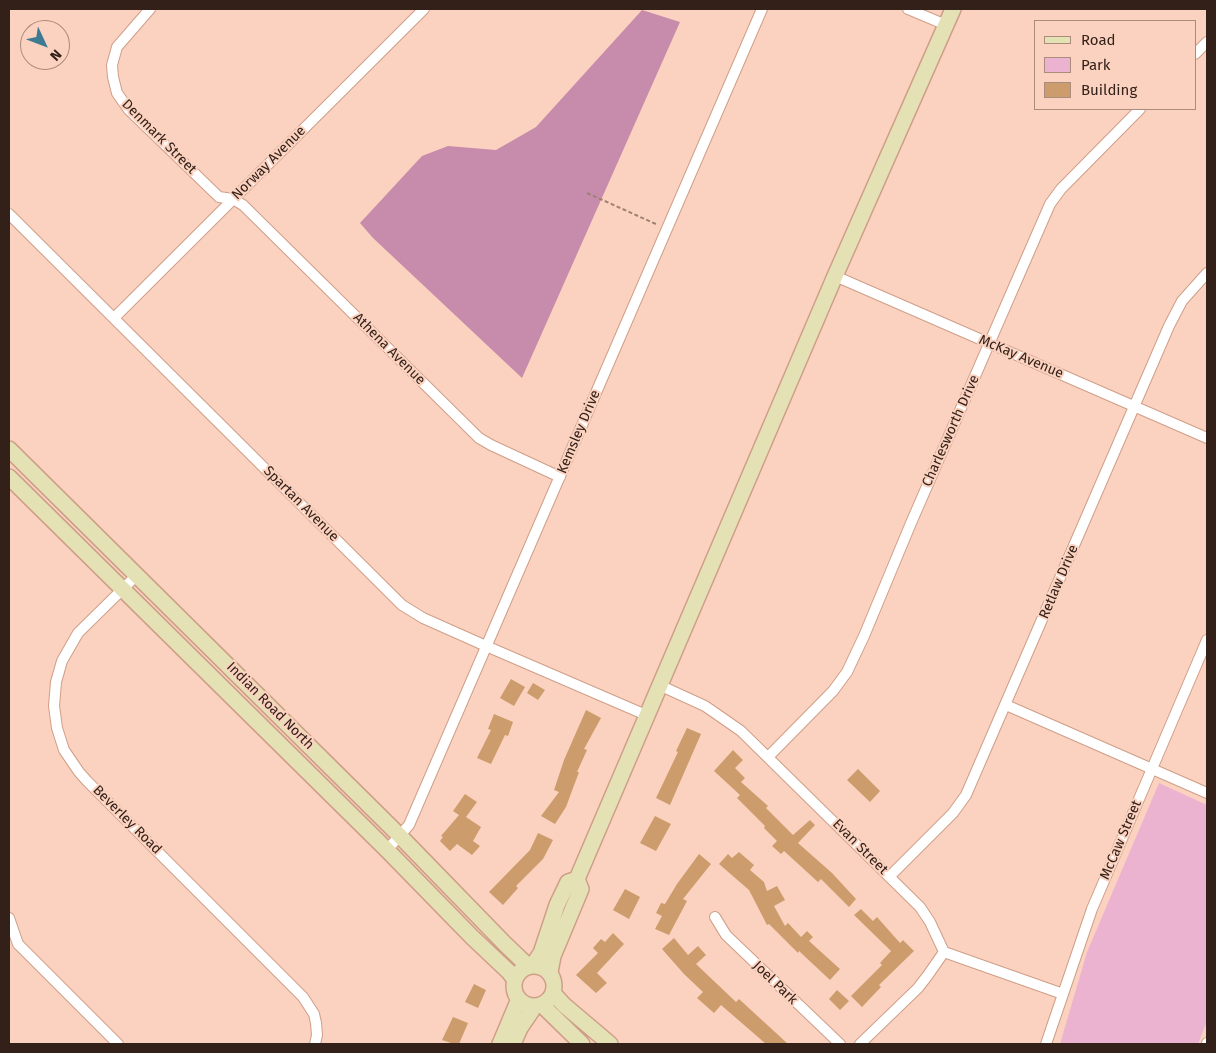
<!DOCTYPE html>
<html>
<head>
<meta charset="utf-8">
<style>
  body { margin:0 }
  #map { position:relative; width:1216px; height:1053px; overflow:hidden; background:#fbd2bf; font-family:"Fira Sans",sans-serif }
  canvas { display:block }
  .frame { position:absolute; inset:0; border:10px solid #332018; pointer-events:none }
  .legend { position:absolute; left:1034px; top:20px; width:162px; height:90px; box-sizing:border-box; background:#fbd2bf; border:1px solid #ab8b7c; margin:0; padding:6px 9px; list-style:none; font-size:15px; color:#332018 }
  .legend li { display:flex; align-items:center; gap:10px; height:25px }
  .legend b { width:25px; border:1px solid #ab8b7c }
  .north { position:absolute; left:20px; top:20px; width:50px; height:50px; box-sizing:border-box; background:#fbd2bf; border:1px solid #ab8b7c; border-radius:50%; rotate:133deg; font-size:14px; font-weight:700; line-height:20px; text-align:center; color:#332018 }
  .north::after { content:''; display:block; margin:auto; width:18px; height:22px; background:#3e7a92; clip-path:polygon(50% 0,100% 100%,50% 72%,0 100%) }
</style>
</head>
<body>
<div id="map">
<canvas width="1216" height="1053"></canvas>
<div class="frame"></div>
<ul class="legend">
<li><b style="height:6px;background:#e4e2b4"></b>Road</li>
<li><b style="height:14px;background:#ecb3d1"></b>Park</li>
<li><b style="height:14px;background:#cc9c6c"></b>Building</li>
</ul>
<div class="north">N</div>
</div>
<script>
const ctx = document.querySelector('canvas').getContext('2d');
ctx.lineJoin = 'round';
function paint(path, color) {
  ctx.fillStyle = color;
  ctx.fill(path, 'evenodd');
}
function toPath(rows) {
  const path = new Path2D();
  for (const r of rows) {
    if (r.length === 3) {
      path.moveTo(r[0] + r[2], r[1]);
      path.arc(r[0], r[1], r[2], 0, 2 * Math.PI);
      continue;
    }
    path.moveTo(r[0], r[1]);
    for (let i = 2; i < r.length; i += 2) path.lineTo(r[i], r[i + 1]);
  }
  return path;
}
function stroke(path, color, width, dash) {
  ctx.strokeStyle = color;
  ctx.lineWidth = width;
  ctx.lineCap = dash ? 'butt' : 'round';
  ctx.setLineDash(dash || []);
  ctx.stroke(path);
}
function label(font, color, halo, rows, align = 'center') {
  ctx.font = font + ' "Fira Sans",sans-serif';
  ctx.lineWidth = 4;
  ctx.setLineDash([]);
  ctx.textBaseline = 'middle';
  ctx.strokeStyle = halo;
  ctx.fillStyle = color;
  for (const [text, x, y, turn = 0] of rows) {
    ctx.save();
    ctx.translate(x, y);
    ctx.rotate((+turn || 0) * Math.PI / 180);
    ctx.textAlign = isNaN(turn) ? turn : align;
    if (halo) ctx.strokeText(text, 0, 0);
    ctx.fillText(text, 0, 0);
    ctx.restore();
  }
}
const green = toPath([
  [1159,783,1207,805,1207,1021,1198,1044,1060,1044,1087,952]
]);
const forest = toPath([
  [642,10,680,22,522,378,373,238,360,223,422,156,448,146,496,150,536,127]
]);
const building = toPath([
  [511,679,525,687,514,706,500,698],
  [533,683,545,690,538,700,527,693],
  [586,710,601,718,584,749,587,750,577,772,579,772,566,807,555,824,541,816,559,792,554,790,564,760],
  [494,714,513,722,508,736,505,735,491,764,477,758,491,730,488,729],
  [687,728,701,734,670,805,656,798,678,752,676,751],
  [733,750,743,760,735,768,745,778,741,782,768,806,766,808,793,835,810,820,815,825,798,843,832,873,856,899,849,907,821,879,818,882,784,851,781,854,772,846,777,841,764,828,765,826,737,798,740,795,714,771],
  [858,769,880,791,870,802,847,780],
  [465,794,477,802,466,817,481,827,473,841,480,846,472,855,457,844,450,851,440,841,443,837,441,836,459,815,453,811],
  [655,816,671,824,656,851,640,843],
  [538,833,553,840,543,859,516,886,518,888,503,905,489,892,530,850],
  [739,852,754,865,750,870,764,882,767,891,777,886,785,900,774,906,785,926,788,923,801,937,807,931,813,937,809,941,840,969,830,980,799,951,798,953,769,924,767,925,749,890,719,864,728,854,732,858],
  [699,854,711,864,683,899,687,901,669,935,655,929,662,916,656,913,661,903,665,904,677,884],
  [625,889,640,897,629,919,613,910],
  [861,909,873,921,877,917,900,943,903,940,914,951,879,985,881,987,862,1007,851,996,882,965,880,963,891,951,854,915],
  [613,933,624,944,597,973,607,983,596,993,576,975,598,953,593,948,601,939,605,942],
  [674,938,688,955,698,946,706,955,696,964,736,1002,739,999,788,1044,766,1044,721,1005,714,1013,697,998,703,992,684,974,662,949],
  [474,984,486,990,478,1008,465,1002],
  [837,990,849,1001,840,1010,829,999],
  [453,1017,468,1023,459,1044,454,1044,442,1040]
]);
const path = toPath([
  [587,193,658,225]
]);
const street = toPath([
  [150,9,117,47,112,65,113,77,117,93,129,110,219,197,233,199,243,205,479,438,491,445,560,477],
  [908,9,946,25],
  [1195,54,1207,42],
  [9,214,402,605,423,618,486,646,646,715],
  [835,276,1207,438],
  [114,318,424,9],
  [137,575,78,633,62,661,56,682,54,706,57,728,64,750,79,772,87,781,303,997,314,1014,316,1023,317,1035,315,1044],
  [659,685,705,706,741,731,920,907,930,922,944,952,1063,994],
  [1006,705,1207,793],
  [768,757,833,691,847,672,864,636,911,523,1050,204,1061,189,1140,109],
  [387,850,409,825,762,9],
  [890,876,953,813,966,795,1169,326,1182,301,1207,273],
  [715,917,726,935,840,1044],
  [9,918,18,944,118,1044],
  [860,1044,918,988,928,975,944,952],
  [1046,1044,1092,909,1207,640],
  [1207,1044,1207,1043]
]);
const secondary = toPath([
  [9,449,400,836,505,944,528,966],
  [9,477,387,850,472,937,509,972,515,980],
  [533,965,541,953,557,905,568,882,577,879],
  [534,986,20],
  [550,972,553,956,581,889,577,879,835,276,953,9],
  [553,993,564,1005,610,1044],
  [542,1005,582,1044],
  [500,1044,519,999],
  [513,1044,520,1028,535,1006]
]);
const streetNames = [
  ["Denmark Street",159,137,45],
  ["Norway Avenue",269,163,-45],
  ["Athena Avenue",389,349,45],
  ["McKay Avenue",1021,357,23],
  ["Charlesworth Drive",951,431,-66],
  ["Kemsley Drive",579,432,-67],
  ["Spartan Avenue",301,504,45],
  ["Retlaw Drive",1059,582,-67],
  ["Indian Road North",270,706,45],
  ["Beverley Road",127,820,45],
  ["McCaw Street",1121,840,-67],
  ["Evan Street",860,847,45],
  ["Joel Park",775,983,44]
];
paint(green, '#ecb3d1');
paint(forest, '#c78bac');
paint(building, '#cc9c6c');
stroke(street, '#cf9e88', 12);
stroke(secondary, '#cf9e88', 18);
stroke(path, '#9f8072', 2, [4, 2.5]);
stroke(street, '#fff', 10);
stroke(secondary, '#e4e2b4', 15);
label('14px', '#332018', '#fbd2bf', streetNames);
</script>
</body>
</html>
